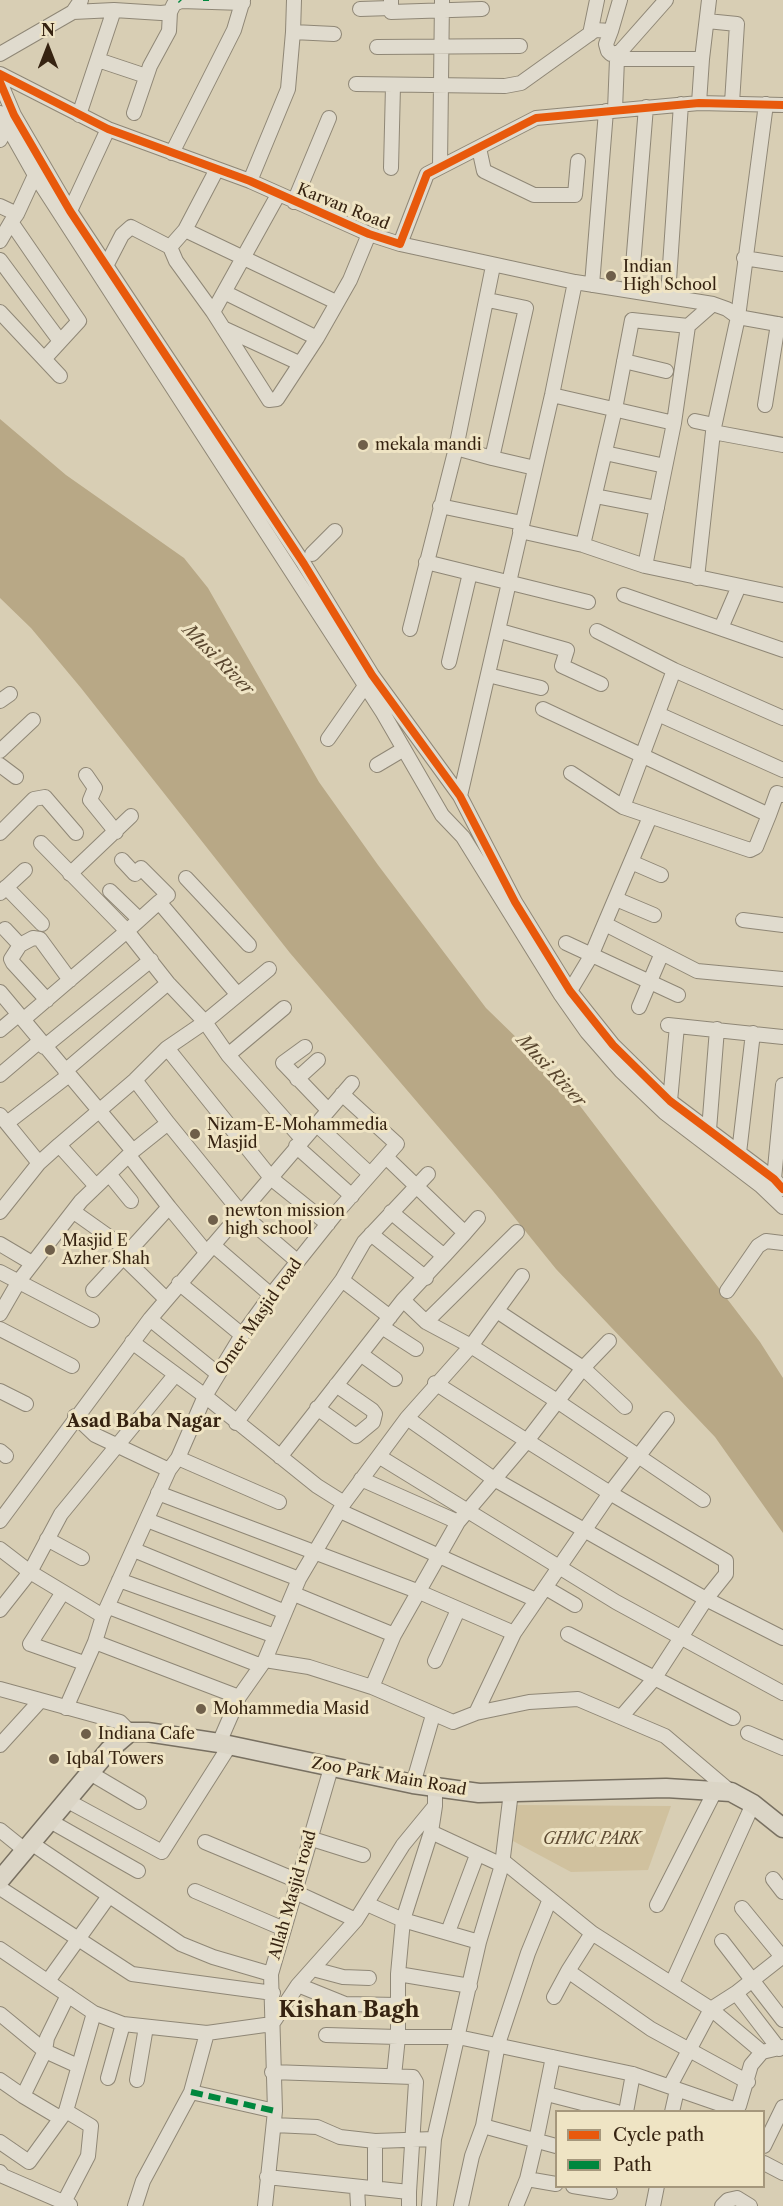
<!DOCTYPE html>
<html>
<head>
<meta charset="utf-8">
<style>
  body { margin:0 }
  #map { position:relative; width:783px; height:2206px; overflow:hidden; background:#d8ceb4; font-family:"Libre Caslon Text",serif }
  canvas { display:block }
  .legend { position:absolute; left:555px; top:2110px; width:210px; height:78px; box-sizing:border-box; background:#efe4c4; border:2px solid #a5977c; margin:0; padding:8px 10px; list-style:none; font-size:18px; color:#362311 }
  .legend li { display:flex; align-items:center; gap:12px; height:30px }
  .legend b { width:30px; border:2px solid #a5977c }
  .north { position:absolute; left:18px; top:18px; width:60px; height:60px; -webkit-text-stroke:4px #efe4c4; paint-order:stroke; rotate:0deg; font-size:16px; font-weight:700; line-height:24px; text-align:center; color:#362311 }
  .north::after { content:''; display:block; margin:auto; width:21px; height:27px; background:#362311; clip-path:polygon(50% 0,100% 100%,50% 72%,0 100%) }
</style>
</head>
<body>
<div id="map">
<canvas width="783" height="2206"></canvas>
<ul class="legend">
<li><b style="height:8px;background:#e8590c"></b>Cycle path</li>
<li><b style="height:8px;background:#00873e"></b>Path</li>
</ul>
<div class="north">N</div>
</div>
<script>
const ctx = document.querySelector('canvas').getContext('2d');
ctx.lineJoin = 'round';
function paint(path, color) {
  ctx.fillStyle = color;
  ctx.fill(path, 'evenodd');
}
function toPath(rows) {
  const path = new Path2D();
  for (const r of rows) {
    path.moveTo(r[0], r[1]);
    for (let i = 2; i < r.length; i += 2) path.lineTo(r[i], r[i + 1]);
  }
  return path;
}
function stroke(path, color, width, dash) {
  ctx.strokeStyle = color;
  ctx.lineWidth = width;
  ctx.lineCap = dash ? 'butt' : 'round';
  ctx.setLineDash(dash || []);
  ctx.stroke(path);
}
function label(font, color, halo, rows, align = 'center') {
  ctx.font = font + ' "Libre Caslon Text",serif';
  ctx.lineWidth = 6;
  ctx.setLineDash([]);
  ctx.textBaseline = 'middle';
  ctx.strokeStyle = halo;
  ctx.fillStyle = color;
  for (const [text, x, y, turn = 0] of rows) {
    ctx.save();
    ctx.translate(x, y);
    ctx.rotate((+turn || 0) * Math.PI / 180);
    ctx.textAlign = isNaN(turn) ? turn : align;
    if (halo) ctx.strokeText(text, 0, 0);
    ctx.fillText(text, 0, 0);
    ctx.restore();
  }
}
const green = toPath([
  [517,1805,671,1806,648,1870,571,1872,513,1841]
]);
const water = toPath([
  [0,419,66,475,184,558,208,588,319,782,378,865,486,1008,561,1081,760,1342,783,1378,783,1533,715,1437,556,1269,493,1191,290,953,81,688,31,628,0,598]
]);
const minor = toPath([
  [391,8,391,12,482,9],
  [360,9,391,8,391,0],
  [73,12,114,10,161,13,170,12,174,4,181,1,243,3],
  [707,21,737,24,732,103],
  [611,31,620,0],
  [293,32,294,0],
  [590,34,597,0],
  [377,47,520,46],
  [0,54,73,12,81,0],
  [702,59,709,0],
  [98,60,146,76],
  [0,74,108,129,250,181,369,234,400,244,427,174,536,118,699,103,783,105],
  [0,82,14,115,70,211,304,564,372,675,460,796,515,902,570,991,613,1045,670,1101,774,1179,783,1189],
  [356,84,505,86,521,83,595,30,611,31,606,44,608,51,611,54,620,52,666,0],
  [615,110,617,59,702,59,699,103],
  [0,113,35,175,383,713,442,815,463,837,561,995,587,1032,621,1071,665,1113,761,1186,783,1207],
  [134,113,150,66,169,31,170,12],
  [79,115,114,10],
  [0,140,8,124],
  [479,148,484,171,534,195,575,195,578,161],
  [172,153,234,30,243,0],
  [440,166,442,0],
  [391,168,393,86],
  [217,169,185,230,170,247,176,261,213,312,269,400,277,399,317,338,350,280,369,234],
  [250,181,288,89,293,32,334,34],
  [294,202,329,118],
  [0,206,17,214,35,175],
  [70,211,108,129],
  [17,214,11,222,79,321,45,358],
  [185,230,336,302],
  [0,241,11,222],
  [400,244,575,282,713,304,727,309,738,317,783,325],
  [744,258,783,264],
  [0,260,60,341],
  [106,266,122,235,131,227,170,247],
  [592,285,606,111],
  [631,290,646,107],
  [224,292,317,338],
  [668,295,681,104],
  [488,300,526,308,492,458,535,468],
  [0,312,60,376],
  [213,312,278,195],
  [223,328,299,363],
  [624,361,666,371],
  [552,395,674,423],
  [765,405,778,324],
  [695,421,714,425],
  [713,432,783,445],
  [456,448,492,458],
  [605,453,665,466],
  [595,496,657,508],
  [440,506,522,523],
  [520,531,583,545,645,566,783,595],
  [583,545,615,409,632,320,688,326,713,304],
  [312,554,335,531],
  [426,562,588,602],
  [645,566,674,423,688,326],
  [697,578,713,432,738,317,766,104],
  [624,595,783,650],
  [721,628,739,586],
  [410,629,456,448,493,266],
  [500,631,567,650,562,666,601,684],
  [597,631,674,670,783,718],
  [449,662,470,573],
  [488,675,541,688],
  [0,701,10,694],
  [543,709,769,815,777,793,783,795],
  [658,714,783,770],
  [328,739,365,686],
  [0,751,33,720],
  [0,765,16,777],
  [377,765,404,749],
  [571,773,623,807,750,850,756,847,769,815],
  [86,775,95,788,90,800,116,832],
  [460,796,552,395,575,282],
  [623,807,674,670],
  [0,833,34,799,45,797,76,833],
  [41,843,127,931,159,902,238,995],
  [122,860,135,874,141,868,168,895,159,902],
  [631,862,661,875],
  [70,874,131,816],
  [186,878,249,945],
  [6,887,42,924],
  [110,891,139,919],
  [0,893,25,870],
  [616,899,654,915],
  [743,920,783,925],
  [605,924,697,971,783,979],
  [5,929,20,945,11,959,13,963,47,1000],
  [566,943,678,995],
  [20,945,33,938,40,939,70,980],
  [570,991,591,956,650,817],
  [0,992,133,1151,168,1123,135,1080],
  [639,1007,662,953],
  [24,1019,127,931,168,983,205,1022,228,1055,303,1140],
  [668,1025,783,1037],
  [0,1030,18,1015],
  [44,1047,151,960],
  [305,1047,283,1063,328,1110],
  [167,1048,272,1179,328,1224],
  [228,1055,284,1008],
  [65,1071,168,983],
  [0,1075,40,1041],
  [297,1079,318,1060],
  [670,1101,677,1026],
  [0,1115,39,1163],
  [7,1123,69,1075],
  [168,1123,242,1214,297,1261],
  [317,1125,370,1174],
  [709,1130,717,1029],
  [59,1145,95,1185],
  [296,1146,352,1196],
  [739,1153,753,1033],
  [386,1157,465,1233,444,1256],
  [109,1174,131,1201],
  [774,1179,783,1085],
  [169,1207,206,1252],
  [0,1212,39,1163,59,1145,135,1080,167,1048,205,1022,269,969],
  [74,1212,129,1251,169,1207,130,1157],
  [465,1233,478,1218],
  [371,1234,426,1278],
  [0,1244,32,1263],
  [213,1245,271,1295],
  [123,1257,166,1299],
  [0,1272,92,1320],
  [342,1280,390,1317],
  [179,1283,242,1335],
  [93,1290,128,1252],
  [727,1291,758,1246,766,1241,783,1243],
  [403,1300,426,1322,471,1346,557,1401,703,1500],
  [497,1311,583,1368,625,1407],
  [0,1314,19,1281,81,1201,133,1151],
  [150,1319,218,1374],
  [426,1322,517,1232],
  [382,1327,416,1349],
  [0,1329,72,1366],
  [132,1342,205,1396,317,1486,344,1503],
  [362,1355,395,1379],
  [435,1383,610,1493,726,1561,726,1574,706,1599,654,1679,622,1716],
  [0,1391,26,1404],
  [317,1408,356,1436,373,1422,375,1414,372,1410,336,1385],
  [75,1416,95,1435,169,1470],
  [407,1418,494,1479,706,1599,783,1638],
  [236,1423,342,1280,364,1242,428,1174],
  [0,1451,6,1456],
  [280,1457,403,1300,444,1256,391,1212],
  [380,1457,616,1602,783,1693],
  [178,1458,279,1502],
  [361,1479,458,1522],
  [158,1493,417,1591,514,1633],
  [340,1511,536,1600],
  [147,1520,299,1579],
  [0,1521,150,1319,352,1083],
  [47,1539,82,1558],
  [0,1549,30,1572,103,1616],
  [134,1550,285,1612],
  [119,1580,275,1636],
  [546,1588,575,1605],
  [63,1592,30,1644,84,1663],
  [294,1594,394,1635],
  [109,1607,259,1665],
  [0,1610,30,1572,61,1514,175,1375],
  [568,1634,733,1718],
  [95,1642,239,1697],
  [265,1660,309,1667,372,1687,453,1722,476,1713,529,1702,578,1699,665,1736,731,1792],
  [435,1661,458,1610],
  [372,1687,394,1635,458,1522,526,1442,583,1368,609,1341],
  [0,1689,120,1722,130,1732],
  [66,1708,95,1642,103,1616,169,1470,178,1458,205,1396,242,1335,271,1295,338,1211,397,1144,342,1094],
  [476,1713,514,1633,610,1493,667,1419],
  [748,1733,783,1748],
  [219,1743,239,1697,265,1660,299,1579,344,1503,407,1418,471,1346,522,1276],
  [0,1745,40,1701],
  [90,1773,139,1802],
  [413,1784,433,1715],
  [66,1800,162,1852,230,1745],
  [435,1806,431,1832,403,1920,479,1942],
  [50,1821,138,1871],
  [0,1830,26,1851],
  [431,1832,502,1865],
  [309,1838,363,1855],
  [205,1842,298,1881],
  [31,1843,181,1944,213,1957,271,1974],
  [503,1861,592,1933,711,2009,762,2052],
  [773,1879,783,1892],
  [0,1888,132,1974,273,1993],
  [195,1891,284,1929],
  [295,1892,356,1920],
  [657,1905,715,1791],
  [742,1908,783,1958],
  [448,1932,477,1855],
  [592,1933,568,1971,651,2029,748,2082],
  [722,1941,783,2020],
  [0,1949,94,2013,123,2024,207,2033,272,2024,298,1985,356,1920,403,1845,435,1806,435,1786],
  [313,1969,343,1977,369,1978],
  [398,1974,470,1986],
  [48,1981,109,1896],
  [672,1983,753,1804],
  [298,1985,345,2004,397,2005],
  [736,1993,779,2049],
  [554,1997,568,1971],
  [0,2014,45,2051,78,2066],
  [326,2035,398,2037,398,1974,403,1920,367,1904],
  [272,2072,413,2077,416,2082,409,2192],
  [394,2076,398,2037,458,2037,633,2074,734,2109,739,2106,751,2065,762,2052,783,2047],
  [108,2078,123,2024],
  [0,2080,23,2096,45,2051,47,2038,68,1995],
  [137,2080,146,2027],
  [670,2086,711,2009,736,1993,783,1956],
  [191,2092,275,2111],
  [547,2094,617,2112],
  [23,2096,60,2118],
  [626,2112,633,2074],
  [672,2112,677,2090],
  [274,2125,317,2127,340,2137,375,2141,434,2139,479,1942,502,1865,511,1792],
  [483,2126,556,2146],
  [375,2141,375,2188],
  [0,2142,29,2162,66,2111,94,2013],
  [764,2146,783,2107],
  [764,2163,783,2173],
  [0,2172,3,2176,70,2205],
  [267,2177,409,2192,409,2206],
  [527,2179,556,2184],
  [573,2186,610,2192],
  [357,2187,358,2206],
  [62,2206,88,2156,91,2126,66,2111],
  [135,2206,143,2181,191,2092,207,2033],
  [265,2206,275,2111,271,1974,331,1768],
  [429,2206,434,2139],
  [461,2206,472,2156,483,2126,498,2044,528,1953,550,1899],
  [516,2206,527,2179,536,2141,553,2057],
  [653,2206,657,2186],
  [722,2206,728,2200,737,2198,750,2206]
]);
const major = toPath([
  [0,1880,109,1750,130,1732,147,1732,219,1743,413,1784,479,1793,666,1788,731,1792,753,1804,783,1828]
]);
const quiet = toPath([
  [180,0,181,1],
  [206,1,206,0],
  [191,2092,275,2111]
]);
const cycleway = toPath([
  [0,74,108,129,250,181,369,234,400,244,427,174,536,118,699,103,783,105],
  [0,82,14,115,70,211,304,564,372,675,460,796,515,902,570,991,613,1045,670,1101,774,1179,783,1189]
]);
const markers = [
  [611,276,6,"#6f5f4a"],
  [363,445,6,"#6f5f4a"],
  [195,1134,6,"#6f5f4a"],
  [213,1220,6,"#6f5f4a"],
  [50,1250,6,"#6f5f4a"],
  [201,1709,6,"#6f5f4a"],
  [86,1734,6,"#6f5f4a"],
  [54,1759,6,"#6f5f4a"]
];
const streetNames = [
  ["Karvan Road",343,207,22],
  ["Omer Masjid road",259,1317,-55],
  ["Zoo Park Main Road",389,1777,10],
  ["Allah Masjid road",293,1895,-74]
];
const poiNames = [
  ["Indian",623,267],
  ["High School",623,285],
  ["mekala mandi",375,445],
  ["Nizam-E-Mohammedia",207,1125],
  ["Masjid",207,1143],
  ["newton mission",225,1211],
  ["high school",225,1229],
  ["Masjid E",62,1241],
  ["Azher Shah",62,1259],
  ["Mohammedia Masid",213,1709],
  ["Indiana Cafe",98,1734],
  ["Iqbal Towers",66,1759]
];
const parkNames = [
  ["GHMC PARK",592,1839]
];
const waterNames = [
  ["Musi River",218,660,45],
  ["Musi River",551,1071,47]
];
const neighbourhoodNames = [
  ["Asad Baba Nagar",144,1422]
];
const districtNames = [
  ["Kishan Bagh",349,2011]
];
paint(green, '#d0c19e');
paint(water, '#b8a886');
stroke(minor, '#8f8776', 16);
stroke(major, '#787061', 21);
stroke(minor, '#e0dbce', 14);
stroke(major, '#dbd5c6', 18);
stroke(quiet, '#00873e', 6, [12, 6]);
stroke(cycleway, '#e8590c', 8);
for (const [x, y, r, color] of markers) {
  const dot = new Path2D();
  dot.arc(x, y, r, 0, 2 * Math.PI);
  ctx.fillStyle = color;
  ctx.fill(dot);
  stroke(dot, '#efe4c4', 2);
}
label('16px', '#362311', '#efe4c4', streetNames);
label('16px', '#362311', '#efe4c4', poiNames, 'left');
label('italic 16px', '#5b4830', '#efe4c4', parkNames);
label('italic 18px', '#59462e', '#efe4c4', waterNames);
label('bold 18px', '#362311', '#efe4c4', neighbourhoodNames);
label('bold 22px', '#362311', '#efe4c4', districtNames);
</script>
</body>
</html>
